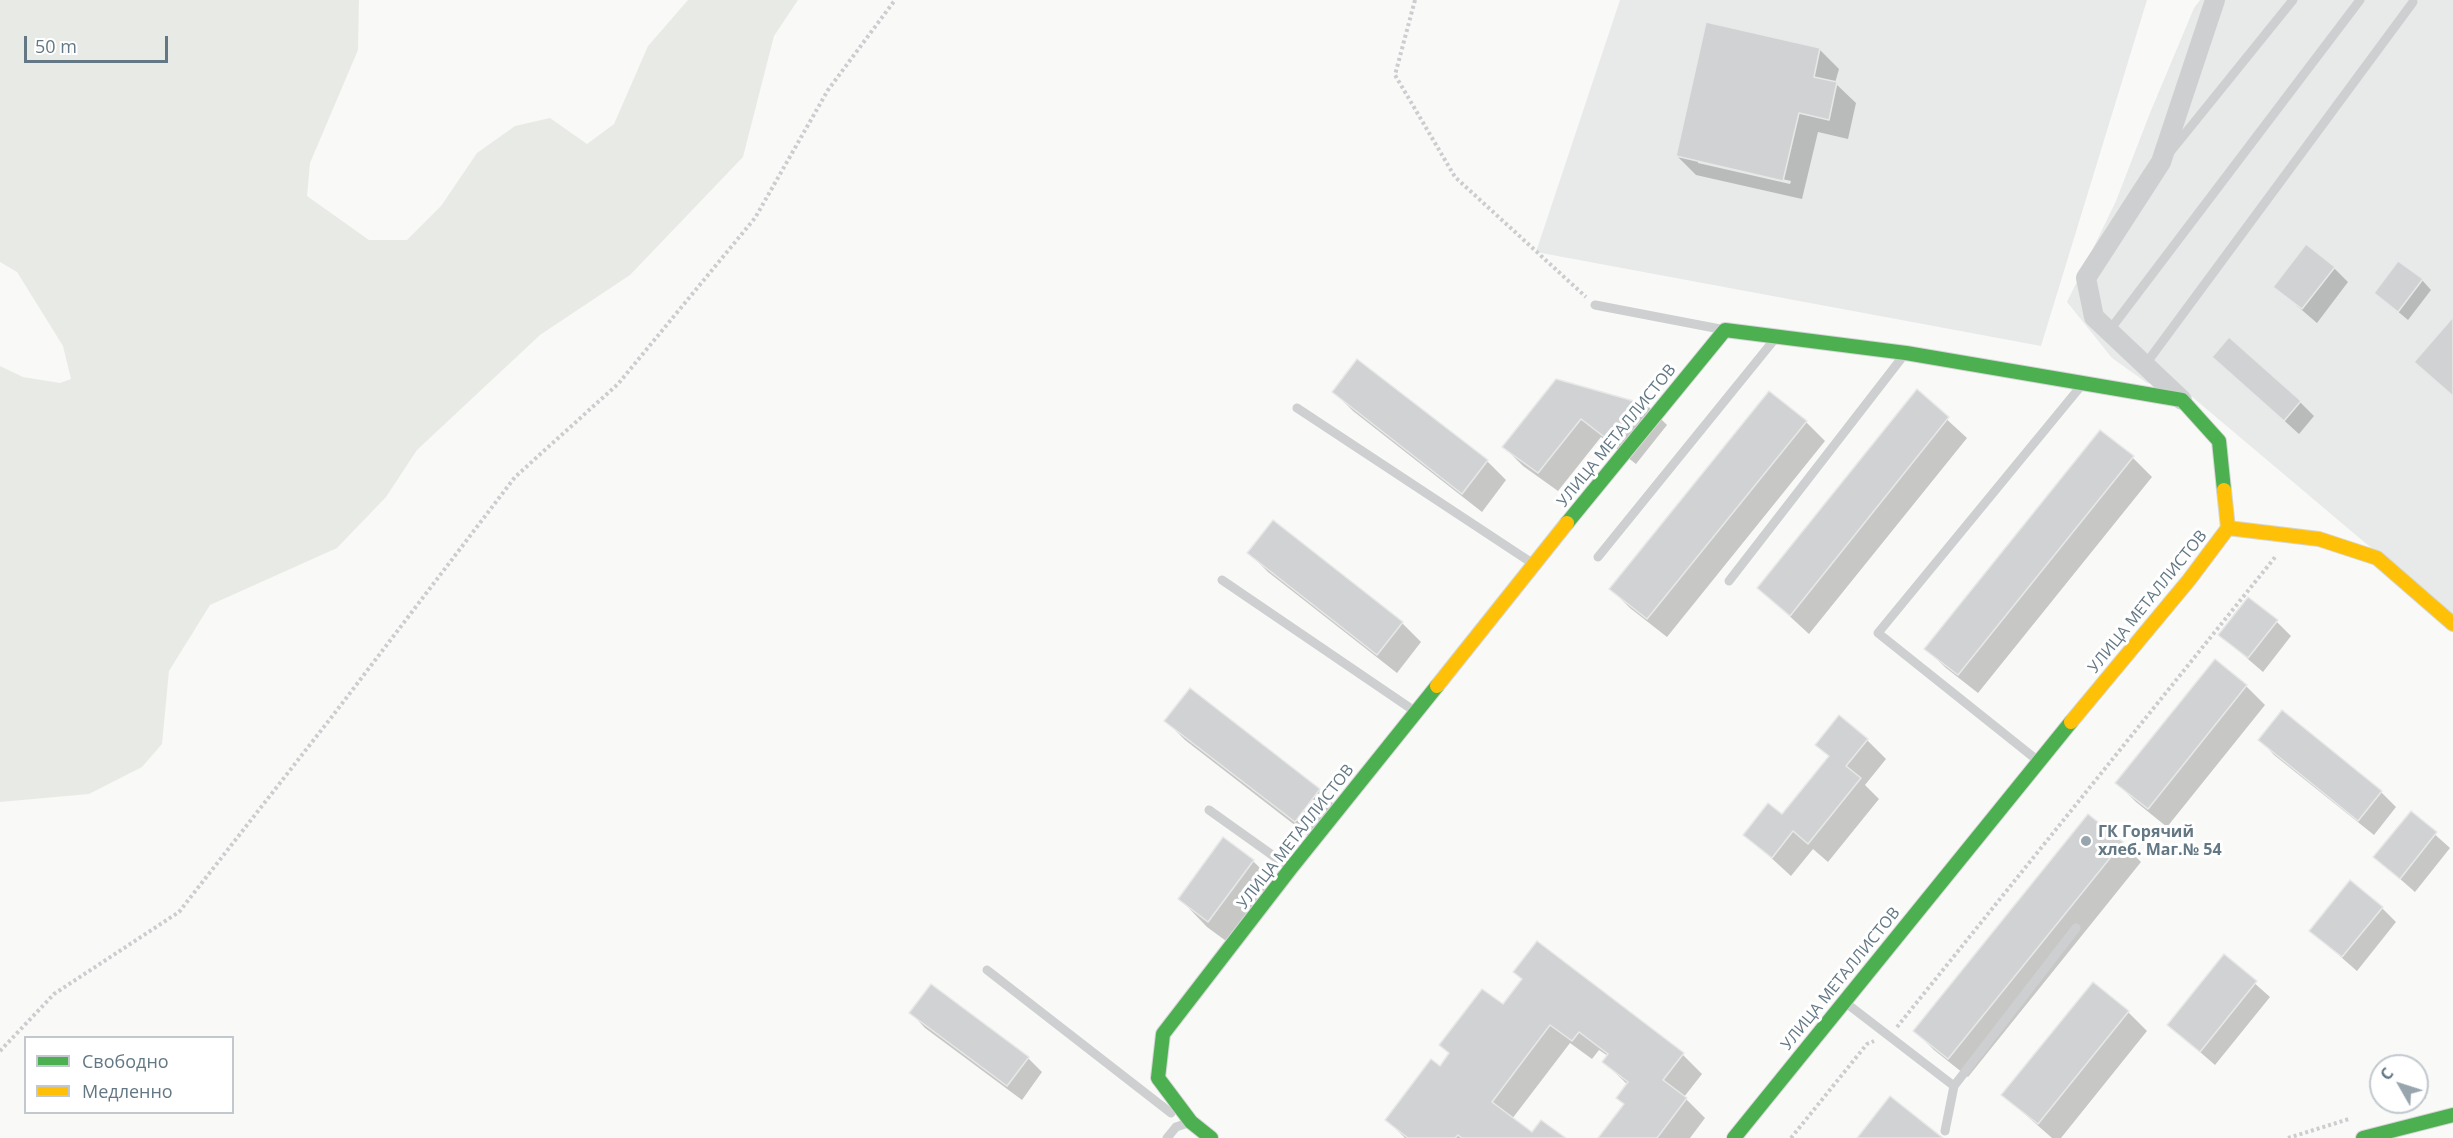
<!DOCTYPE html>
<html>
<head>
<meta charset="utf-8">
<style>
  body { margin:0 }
  #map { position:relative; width:2453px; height:1138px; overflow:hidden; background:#f9f9f8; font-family:"Open Sans",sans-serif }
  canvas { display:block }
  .legend { position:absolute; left:24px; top:1036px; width:210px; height:78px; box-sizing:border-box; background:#fff; border:2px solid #c1c9ce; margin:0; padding:8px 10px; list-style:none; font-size:18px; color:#637884 }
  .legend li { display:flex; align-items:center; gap:12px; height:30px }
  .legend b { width:30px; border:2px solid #c1c9ce }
  .north { position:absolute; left:2369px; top:1054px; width:60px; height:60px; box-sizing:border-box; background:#fff; border:2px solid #c1c9ce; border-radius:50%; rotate:309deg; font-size:16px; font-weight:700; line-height:24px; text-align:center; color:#637884 }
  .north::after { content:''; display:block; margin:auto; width:21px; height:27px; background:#98a5ad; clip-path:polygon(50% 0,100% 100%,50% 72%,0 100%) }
  .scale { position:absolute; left:24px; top:36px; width:144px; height:27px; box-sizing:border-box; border:3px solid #637884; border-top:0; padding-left:8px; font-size:18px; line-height:21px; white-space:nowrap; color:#637884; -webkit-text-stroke:4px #fff; paint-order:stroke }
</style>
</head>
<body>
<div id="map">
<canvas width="2453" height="1138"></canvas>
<ul class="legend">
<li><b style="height:8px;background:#4caf50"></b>Свободно</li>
<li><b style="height:8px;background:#ffc107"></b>Медленно</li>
</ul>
<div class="north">С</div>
<div class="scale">50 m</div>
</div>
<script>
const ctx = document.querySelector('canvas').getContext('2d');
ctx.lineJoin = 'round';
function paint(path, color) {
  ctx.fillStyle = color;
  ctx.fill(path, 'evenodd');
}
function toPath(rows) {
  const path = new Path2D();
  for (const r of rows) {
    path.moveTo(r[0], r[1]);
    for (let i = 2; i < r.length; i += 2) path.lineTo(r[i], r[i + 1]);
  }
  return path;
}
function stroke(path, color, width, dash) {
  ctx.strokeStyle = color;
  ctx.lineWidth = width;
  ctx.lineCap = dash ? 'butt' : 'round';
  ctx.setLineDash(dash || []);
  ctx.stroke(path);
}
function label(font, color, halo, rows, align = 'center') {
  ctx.font = font + ' "Open Sans",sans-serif';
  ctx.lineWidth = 6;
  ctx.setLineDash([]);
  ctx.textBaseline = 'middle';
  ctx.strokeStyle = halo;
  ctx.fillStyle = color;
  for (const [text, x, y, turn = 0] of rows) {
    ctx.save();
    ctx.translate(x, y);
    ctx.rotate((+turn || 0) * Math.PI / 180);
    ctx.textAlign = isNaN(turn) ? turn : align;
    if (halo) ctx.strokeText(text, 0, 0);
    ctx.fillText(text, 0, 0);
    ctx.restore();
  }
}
const built = toPath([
  [1620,0,2147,0,2041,346,1536,252],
  [2200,0,2453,0,2453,617,2184,390,2147,383,2112,358,2067,302,2116,201,2150,113,2194,8]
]);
const green = toPath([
  [0,0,359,0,358,50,310,163,307,196,369,240,407,240,441,206,477,153,515,126,550,118,587,144,614,124,648,46,688,0,798,0,774,36,743,157,630,275,540,335,417,450,386,497,337,548,210,605,169,671,162,744,142,767,89,794,0,802,0,366,23,377,60,383,71,379,63,346,17,272,0,262]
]);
const shadow = toPath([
  [1819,49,1839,69,1835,83,1856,103,1848,139,1818,132,1802,199,1696,175,1677,156],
  [1698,160,1791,181,1790,184,1698,163],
  [2334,268,2348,282,2317,323,2275,287],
  [2422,280,2431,290,2408,320,2376,293],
  [2214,357,2300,402,2314,416,2299,434],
  [1556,380,1648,406,1667,425,1636,464,1601,437,1558,491,1523,466,1504,447],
  [1334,392,1487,461,1506,480,1482,512,1353,411],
  [1917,392,1967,438,1809,634,1759,588],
  [1806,422,1825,441,1667,637,1630,608,1611,589],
  [2101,432,2133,458,2152,477,1978,693,1946,668,1926,649],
  [1249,553,1402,623,1421,642,1397,673,1268,572],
  [2277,622,2291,636,2263,672,2220,635],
  [2215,661,2246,686,2265,705,2167,827,2136,802,2117,783],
  [1190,690,1319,790,1339,809,1314,840,1185,740,1166,721],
  [2282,713,2381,792,2396,807,2374,835,2274,755,2260,740],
  [1867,740,1886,759,1865,785,1879,799,1828,862,1813,849,1791,876,1745,834,1782,816,1830,757,1817,744],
  [2411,813,2450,848,2415,892,2375,857],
  [2122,843,2141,862,1968,1077,1934,1050,1915,1031],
  [1253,861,1281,889,1237,949,1207,927,1180,899],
  [2382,908,2396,922,2357,971,2311,931],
  [1537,944,1683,1055,1702,1074,1684,1097,1705,1118,1690,1138,1600,1138,1625,1105,1618,1098,1628,1085,1604,1062,1608,1056,1599,1050,1592,1059,1570,1043,1512,1119,1532,1134,1563,1138,1405,1138,1387,1120,1503,1007,1523,980,1515,972],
  [2224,956,2270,997,2215,1065,2169,1025],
  [2128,1012,2147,1031,2061,1138,2052,1138,2003,1095],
  [911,1013,1028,1058,1042,1072,1022,1100,925,1028]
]);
const building = toPath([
  [1706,22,1820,48,1814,77,1837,82,1829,120,1799,113,1783,181,1676,156,1706,22],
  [2306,244,2335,267,2302,309,2273,287,2306,244],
  [2398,261,2423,279,2398,312,2374,293,2398,261],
  [2453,317,2453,396,2414,362,2453,317],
  [2229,337,2301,401,2284,421,2212,357,2229,337],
  [1357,359,1488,460,1462,494,1332,392,1357,359],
  [1556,379,1648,405,1616,446,1581,419,1538,473,1502,447,1556,379],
  [1917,389,1949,417,1790,616,1757,588,1917,389],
  [1769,391,1807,421,1647,619,1609,589,1769,391],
  [2100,430,2134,456,1958,675,1924,649,2100,430],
  [1273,520,1403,622,1377,655,1247,553,1273,520],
  [2248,597,2278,620,2248,658,2218,635,2248,597],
  [2215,659,2247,685,2148,809,2115,783,2215,659],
  [1190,688,1320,789,1295,822,1164,721,1190,688],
  [2282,710,2382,791,2358,821,2258,740,2282,710],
  [1839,715,1868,739,1846,766,1861,778,1808,844,1793,831,1772,858,1743,835,1768,803,1782,814,1829,756,1815,745,1839,715],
  [2411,811,2437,832,2400,879,2373,857,2411,811],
  [2088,814,2123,842,1948,1059,1913,1031,2088,814],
  [1223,837,1254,860,1208,922,1178,899,1223,837],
  [2350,880,2383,907,2342,957,2309,931,2350,880],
  [1537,941,1684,1053,1663,1080,1687,1098,1657,1138,1598,1138,1624,1104,1616,1098,1628,1082,1602,1062,1608,1054,1579,1032,1572,1041,1550,1025,1492,1102,1532,1132,1541,1120,1566,1138,1462,1138,1458,1135,1455,1138,1408,1138,1385,1120,1431,1059,1440,1066,1449,1053,1439,1045,1482,989,1503,1004,1522,979,1513,972,1537,941],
  [2224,954,2257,981,2200,1052,2167,1025,2224,954],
  [2093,982,2129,1011,2038,1124,2001,1095,2093,982],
  [931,984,1029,1057,1007,1086,909,1013,931,984],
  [1890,1096,1943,1138,1857,1138,1890,1096]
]);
const path = toPath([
  [1415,0,1395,75,1455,177,1586,297],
  [1897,1027,2276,556],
  [0,1051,54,994,179,912,334,714,515,477,618,384,755,218,828,90,895,0],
  [2417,1098,2428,1096],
  [1791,1138,1867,1044,1874,1041],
  [2288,1138,2349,1119]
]);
const lane = toPath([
  [2171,151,2293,0],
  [1595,305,1720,329],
  [2109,331,2360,0],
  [2145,365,2413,2],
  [1297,408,1532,563],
  [1598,557,1774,340],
  [1222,580,1413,710],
  [1729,581,1904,355],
  [2037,760,1878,633,2081,386],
  [1209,810,1289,867],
  [987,970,1171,1113],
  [1846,1003,1954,1086,1945,1131],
  [1954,1086,2076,928],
  [1167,1138,1176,1127,1188,1123]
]);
const street = toPath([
  [2182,400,2094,317,2086,278,2161,162,2215,0]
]);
const fast = toPath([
  [1567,523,1725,330,1906,353,2182,400,2219,441,2224,490],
  [1211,1138,1191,1122,1158,1078,1163,1034,1291,868,1437,686],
  [1734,1138,2071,722],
  [2363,1138,2453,1115]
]);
const slow = toPath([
  [2228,528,2319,539,2377,558,2453,624],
  [1437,686,1567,523],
  [2071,722,2189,580,2228,528,2224,490]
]);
const markers = [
  [2086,841,6,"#98a5ad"]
];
const streetNames = [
  ["УЛИЦА МЕТАЛЛИСТОВ",1617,436,-51],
  ["УЛИЦА МЕТАЛЛИСТОВ",2148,602,-51],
  ["УЛИЦА МЕТАЛЛИСТОВ",1296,837,-52],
  ["УЛИЦА МЕТАЛЛИСТОВ",1841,979,-51]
];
const poiNames = [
  ["ГК Горячий",2098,832],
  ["хлеб. Маг.№ 54",2098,850]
];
paint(built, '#e8eae9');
paint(green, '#e8ebe5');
paint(shadow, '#0003');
paint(building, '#d0d2d3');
stroke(building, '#e8e8e8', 1.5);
stroke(fast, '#d5d6d6', 16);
stroke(slow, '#d5d6d6', 16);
stroke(path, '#cbcdce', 4, [3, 3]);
stroke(lane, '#cecfd0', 9);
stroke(street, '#cecfd0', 20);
stroke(fast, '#4caf50', 14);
stroke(slow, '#ffc107', 14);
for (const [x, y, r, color] of markers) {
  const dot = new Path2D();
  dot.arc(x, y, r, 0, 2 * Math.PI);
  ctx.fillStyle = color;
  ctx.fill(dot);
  stroke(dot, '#fff', 2);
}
label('16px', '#637884', '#fff', streetNames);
label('bold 16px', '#637884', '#fff', poiNames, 'left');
</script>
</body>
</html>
